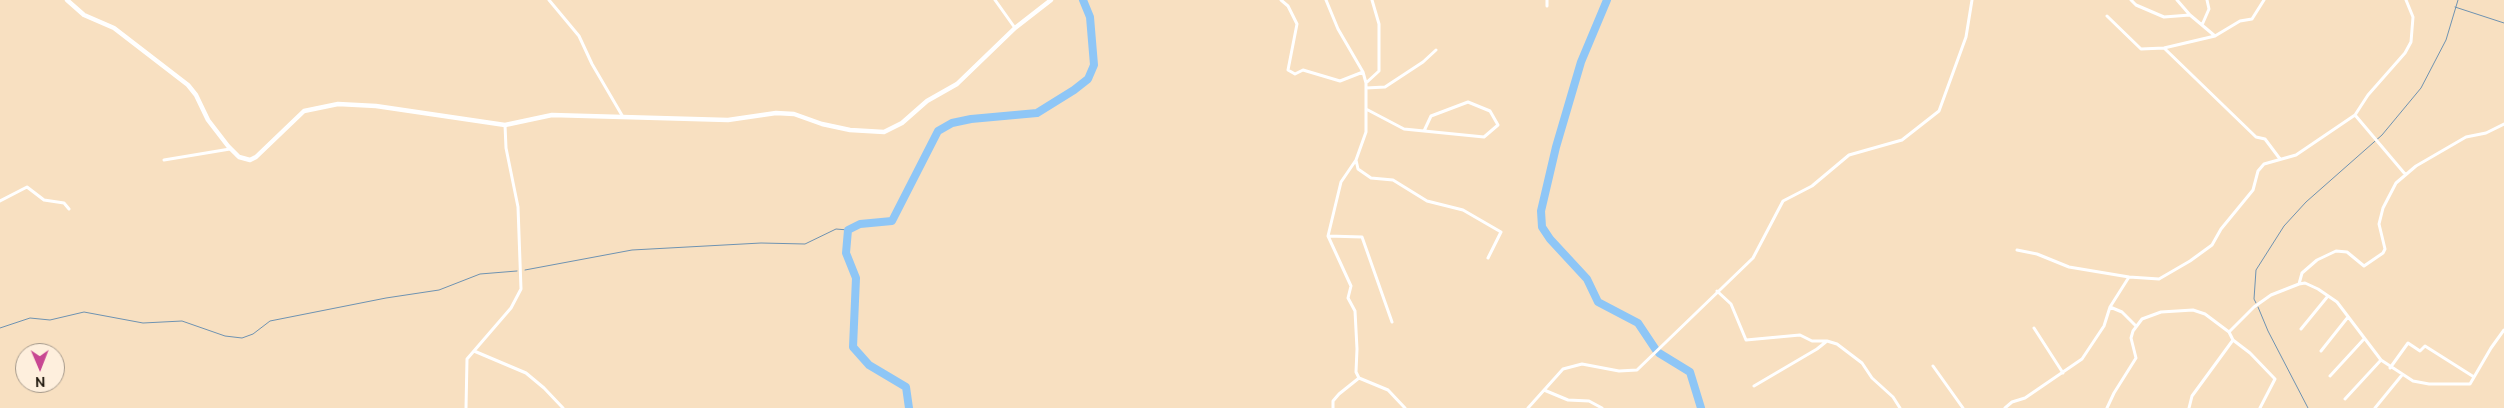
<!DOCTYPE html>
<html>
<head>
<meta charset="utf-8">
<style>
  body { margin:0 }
  #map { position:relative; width:2504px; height:408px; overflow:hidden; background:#f8e0c1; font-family:Ubuntu,sans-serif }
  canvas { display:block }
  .north { position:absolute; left:15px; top:343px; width:50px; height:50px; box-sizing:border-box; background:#feefdd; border:1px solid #a69a8b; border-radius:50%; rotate:179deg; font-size:14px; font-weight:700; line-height:20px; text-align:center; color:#221a0f }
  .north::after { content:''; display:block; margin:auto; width:18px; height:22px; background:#c84792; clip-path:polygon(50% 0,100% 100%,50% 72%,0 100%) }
</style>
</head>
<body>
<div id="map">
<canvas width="2504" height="408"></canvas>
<div class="north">N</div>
</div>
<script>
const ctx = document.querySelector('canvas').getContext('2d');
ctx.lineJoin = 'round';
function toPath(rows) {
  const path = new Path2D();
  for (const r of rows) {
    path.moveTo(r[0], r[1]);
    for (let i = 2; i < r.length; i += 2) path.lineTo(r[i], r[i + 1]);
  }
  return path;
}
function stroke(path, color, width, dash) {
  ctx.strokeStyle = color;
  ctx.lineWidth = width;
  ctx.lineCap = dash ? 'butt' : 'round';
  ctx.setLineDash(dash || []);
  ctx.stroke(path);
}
const stream = toPath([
  [2455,7,2504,23],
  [525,270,632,250,761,243,805,244,836,229,848,230],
  [2256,303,2254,299,2256,270,2284,226,2306,202,2382,135,2421,88,2446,40,2458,0],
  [2258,307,2268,331,2308,408],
  [0,328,30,318,50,320,84,312,143,323,182,321,225,336,242,338,253,334,270,321,386,298,439,290,480,274,517,271]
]);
const river = toPath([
  [1607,0,1581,62,1556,147,1541,211,1542,227,1550,239,1587,279,1598,302,1638,323,1656,350],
  [1659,353,1690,372,1701,408],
  [909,408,906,387,869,365,853,347,856,278,846,253,848,230,860,224,892,221,938,131,952,123,971,119,1037,113,1074,90,1088,79,1094,65,1090,17,1083,0]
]);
const minor = toPath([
  [549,0,579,36,592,64,623,117],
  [995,0,1015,28],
  [1281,0,1288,6,1297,24,1288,70,1295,74,1303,70,1340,81,1363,72,1366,83,1366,132,1356,160,1341,182,1328,236,1351,286,1348,298,1355,311,1357,349,1356,372,1359,378,1388,390,1405,408],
  [1326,0,1338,29,1363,72],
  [1547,0,1547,6],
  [2131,0,2136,5,2164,17,2190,15],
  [2177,0,2190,15,2215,36],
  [2107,16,2141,49,2164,48,2215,36,2240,21,2252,19,2264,0],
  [2202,25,2209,9,2207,0],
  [2164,48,2256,137,2265,139,2280,159],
  [1366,83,1379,71,1379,24,1372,0],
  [1366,88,1385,87,1423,62,1436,50],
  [1366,109,1404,129,1484,137,1498,125,1490,111,1468,102,1431,116,1424,131],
  [2355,115,2405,174],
  [164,160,230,149],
  [1356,160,1358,169,1371,178,1393,180,1427,201,1463,210,1501,232,1488,258],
  [0,201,27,187,44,200,64,203,69,209],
  [1328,236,1362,237,1392,322],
  [2017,250,2037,254,2069,267,2129,277],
  [2299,284,2302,273,2317,260,2336,251,2347,252,2364,266,2383,253,2385,249,2379,224,2383,208,2396,183,2416,166,2466,137,2486,133,2504,124],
  [1717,291,1731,304,1746,340,1800,335,1812,341,1827,341,1837,344,1862,363,1872,378,1893,397,1900,408],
  [2110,307,2122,312,2136,326],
  [2034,328,2063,373],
  [2301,329,2328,296],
  [474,351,526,373,544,388,563,408],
  [2321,351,2348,317],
  [1933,366,1963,408],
  [2390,368,2408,343,2420,351,2425,346,2474,377],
  [2330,376,2364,339],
  [1754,386,1817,349,1827,341],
  [1544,390,1568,400,1589,401,1602,408],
  [2345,399,2381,360],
  [466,408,467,359,511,308,521,289,518,207,506,148,505,125],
  [1333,408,1333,401,1339,394,1359,378],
  [1528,408,1563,369,1582,364,1619,371,1637,370,1753,258,1783,201,1812,186,1849,155,1902,140,1939,111,1966,37,1972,0],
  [2005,408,2012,402,2025,398,2082,359,2104,326,2110,307,2129,277,2159,279,2190,261,2212,245,2221,229,2253,190,2258,171,2264,164,2296,155,2355,115,2368,95,2405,53,2411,42,2413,17,2406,0],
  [2107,408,2114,393,2136,358,2131,338,2133,331,2142,319,2161,312,2193,310,2205,314,2229,332],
  [2189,408,2192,396,2233,340],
  [2260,408,2275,379,2250,353,2233,340,2229,332,2254,307,2271,295,2299,284,2305,283,2318,289,2337,302,2381,360,2413,381,2429,384,2470,384,2491,348,2504,330],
  [2375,408,2402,375]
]);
const tertiary = toPath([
  [67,0,84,15,114,28,188,85,196,95,208,120,228,146,239,157,250,160,256,157,304,111,338,104,376,106,505,125,552,115,728,120,776,113,794,114,822,124,850,130,884,132,902,123,927,101,957,84,1015,28,1051,0]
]);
stroke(stream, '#6e92b1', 1);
stroke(river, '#8ec6f6', 8);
stroke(minor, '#fff', 3);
stroke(tertiary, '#fff', 4.5);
</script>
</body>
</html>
